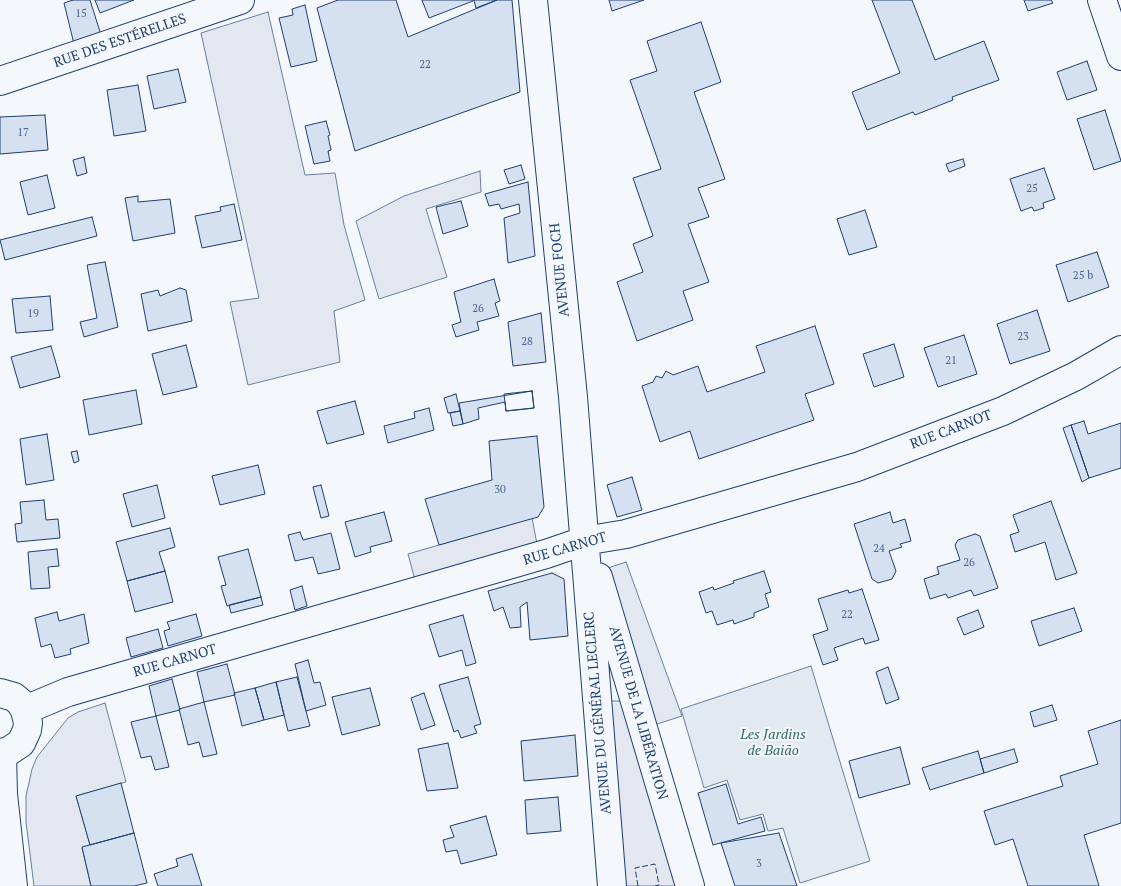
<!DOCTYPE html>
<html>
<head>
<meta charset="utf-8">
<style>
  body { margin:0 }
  canvas { display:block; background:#f4f7fb }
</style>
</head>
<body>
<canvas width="1121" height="886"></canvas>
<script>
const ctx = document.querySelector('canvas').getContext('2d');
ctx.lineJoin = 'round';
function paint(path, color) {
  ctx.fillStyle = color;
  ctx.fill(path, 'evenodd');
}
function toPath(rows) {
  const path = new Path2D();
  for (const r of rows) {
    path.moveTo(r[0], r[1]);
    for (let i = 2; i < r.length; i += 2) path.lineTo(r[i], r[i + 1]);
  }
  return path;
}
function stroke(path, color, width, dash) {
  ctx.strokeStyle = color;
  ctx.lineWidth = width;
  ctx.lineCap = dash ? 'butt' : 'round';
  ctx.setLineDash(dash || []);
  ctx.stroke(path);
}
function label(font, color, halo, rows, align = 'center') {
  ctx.font = font + ' "PT Serif",serif';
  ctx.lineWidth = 4;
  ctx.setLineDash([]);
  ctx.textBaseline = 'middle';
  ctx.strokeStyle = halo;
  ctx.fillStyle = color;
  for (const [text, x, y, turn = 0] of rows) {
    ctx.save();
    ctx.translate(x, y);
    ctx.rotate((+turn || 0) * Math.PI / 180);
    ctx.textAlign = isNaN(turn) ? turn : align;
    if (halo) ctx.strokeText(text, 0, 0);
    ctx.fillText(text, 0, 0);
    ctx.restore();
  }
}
const green = toPath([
  [811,666,870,861,800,883,783,828,768,831,763,814,740,820,727,780,704,788,681,709,811,666]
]);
const parking = toPath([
  [268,12,305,175,335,173,344,225,365,300,334,311,340,362,248,385,230,302,259,298,201,33,268,12],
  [480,171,481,192,426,209,447,277,379,299,356,221,404,196,480,171],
  [532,518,537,544,415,580,408,554,532,518],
  [626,562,682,716,654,725,608,568,626,562],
  [612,701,619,701,624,705,679,886,618,886,607,707,612,701],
  [105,703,126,782,76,796,90,845,82,848,91,886,34,886,26,822,26,796,32,769,37,757,68,718,78,712,105,703]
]);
const building = toPath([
  [73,0,90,0,101,35,74,44,64,3,73,0],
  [95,0,134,0,100,13,95,0],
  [338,0,396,0,408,37,497,0,512,0,520,92,355,151,317,8,338,0],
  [422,0,473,0,473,1,429,18,422,0],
  [474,0,497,0,476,8,474,0],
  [609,0,644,0,612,11,609,0],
  [872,0,912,0,935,60,984,41,999,80,952,97,953,100,915,115,913,112,867,130,852,92,900,73,872,0],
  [1024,0,1051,0,1053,3,1028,11,1024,0],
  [305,5,317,61,291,67,279,18,293,15,292,9,305,5],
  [701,22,721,82,694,92,725,179,698,188,709,217,688,224,709,282,683,291,693,320,637,341,617,282,643,272,633,244,653,236,633,178,661,169,630,80,657,71,647,41,701,22],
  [1087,61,1097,90,1067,100,1057,72,1087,61],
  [178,69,186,102,154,109,147,76,178,69],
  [138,85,146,131,114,136,107,90,138,85],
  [1105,110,1121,161,1094,170,1077,119,1105,110],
  [45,115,48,150,0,154,0,117,45,115],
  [326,121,330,135,328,136,331,150,328,151,330,161,314,164,305,126,326,121],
  [84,157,87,173,77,176,73,160,84,157],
  [963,159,965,166,949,172,946,164,963,159],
  [521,165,525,179,509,184,504,170,521,165],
  [1044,168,1055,199,1043,203,1044,208,1034,211,1032,207,1021,211,1010,179,1044,168],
  [47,175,55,208,28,215,20,182,47,175],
  [528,182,535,256,508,263,504,218,520,213,519,204,501,209,499,204,489,206,485,194,528,182],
  [138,196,138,202,170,199,175,233,133,241,125,198,138,196],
  [461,201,468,226,443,234,436,207,461,201],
  [234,204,242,240,202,248,195,216,221,211,220,207,234,204],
  [865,210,877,247,849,255,837,219,865,210],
  [92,217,97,236,5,260,0,240,92,217],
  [1097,252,1109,287,1068,302,1056,265,1097,252],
  [105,262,118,327,84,337,80,322,97,318,87,265,105,262],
  [494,279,500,301,495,303,499,316,477,322,479,330,456,337,452,325,461,322,454,292,494,279],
  [180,288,186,290,192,321,148,331,141,294,158,290,160,296,180,288],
  [50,296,53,330,16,333,12,299,50,296],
  [1037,310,1050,351,1010,364,997,324,1037,310],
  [541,313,546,362,513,366,508,322,541,313],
  [815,326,834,384,805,394,814,420,699,459,690,431,660,442,642,386,653,382,656,376,662,378,666,371,673,375,698,366,707,392,765,372,756,346,815,326],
  [964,335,977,374,938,387,924,348,964,335],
  [894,344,904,377,874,387,863,354,894,344],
  [186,345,197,387,163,395,152,354,186,345],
  [51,346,60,377,20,388,11,357,51,346],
  [136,390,142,424,89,435,83,400,136,390],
  [532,391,534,408,506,411,505,402,478,408,479,419,463,424,459,403,532,391],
  [532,391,534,408,506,411,504,394,532,391],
  [456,394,460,411,448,413,444,398,456,394],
  [355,401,364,434,327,444,317,411,355,401],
  [429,408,434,430,388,443,384,426,415,418,414,412,429,408],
  [460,411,463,424,453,426,450,413,460,411],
  [1084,421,1088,434,1121,423,1121,468,1089,478,1071,425,1084,421],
  [1071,425,1089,478,1082,482,1063,428,1071,425],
  [47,434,54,480,26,485,20,439,47,434],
  [537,436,544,507,538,517,439,545,425,499,492,480,489,441,537,436],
  [77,451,79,461,74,463,71,452,77,451],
  [258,465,265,494,220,505,212,476,258,465],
  [632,477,642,510,617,517,607,485,632,477],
  [157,485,165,518,132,527,123,494,157,485],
  [321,485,329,516,321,518,313,487,321,485],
  [44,500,46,520,58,519,60,538,17,542,15,524,22,523,20,502,44,500],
  [1051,501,1077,573,1056,580,1045,542,1015,552,1010,535,1019,532,1013,515,1051,501],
  [384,512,392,541,370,547,371,552,355,557,345,522,384,512],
  [890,512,893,523,905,519,911,541,900,544,902,547,889,551,896,571,892,579,878,583,872,579,854,524,890,512],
  [170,528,175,547,159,552,165,571,127,581,116,542,170,528],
  [300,532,303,540,331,533,340,569,318,574,313,557,295,561,288,535,300,532],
  [975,534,980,536,998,588,974,596,971,590,948,598,946,594,930,599,924,579,939,574,937,567,960,560,955,545,958,540,975,534],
  [57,549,59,566,48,567,50,588,31,589,28,552,57,549],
  [248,549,261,597,227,606,221,586,226,585,218,557,248,549],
  [165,571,173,602,135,612,127,581,165,571],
  [764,571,771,592,765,594,769,607,754,613,754,617,734,624,733,620,717,625,712,611,706,613,699,592,713,587,714,590,734,583,733,581,764,571],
  [552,573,564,579,568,636,530,640,527,602,520,607,521,627,510,628,503,607,494,611,488,591,552,573],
  [302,586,307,606,295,610,290,590,302,586],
  [862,589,879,640,865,644,863,638,834,648,838,660,823,665,813,635,828,630,818,599,848,590,849,593,862,589],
  [261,597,263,605,231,613,229,605,261,597],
  [1074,608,1082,631,1039,646,1031,621,1074,608],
  [978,610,984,627,964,635,957,618,978,610],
  [57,612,59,621,84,614,89,643,70,649,71,654,55,658,51,644,41,647,35,618,57,612],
  [196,614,202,636,168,646,164,631,170,629,167,622,196,614],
  [463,615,476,663,466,666,462,650,439,657,429,625,463,615],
  [158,629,163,648,131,657,126,638,158,629],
  [308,660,314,683,320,682,326,705,306,711,295,664,308,660],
  [227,664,235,695,204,702,197,672,227,664],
  [888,667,899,699,886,704,876,672,888,667],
  [297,677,310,726,288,731,276,682,297,677],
  [468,677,481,724,474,726,477,733,461,738,458,730,454,732,439,685,468,677],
  [172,679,180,710,156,716,149,686,172,679],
  [276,682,284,715,264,720,255,688,276,682],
  [255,688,264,720,242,726,234,693,255,688],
  [370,688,380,725,342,735,332,697,370,688],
  [424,693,435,725,421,730,411,698,424,693],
  [204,702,217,754,203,757,199,742,188,745,179,709,204,702],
  [1052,705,1057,720,1034,727,1030,712,1052,705],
  [156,716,169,767,155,770,151,756,141,758,131,722,156,716],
  [1121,720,1121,823,1084,835,1099,886,1028,886,1013,839,995,845,984,811,1063,786,1060,776,1098,764,1088,731,1121,720],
  [575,735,578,776,524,781,521,741,575,735],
  [448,743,458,788,427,791,418,749,448,743],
  [900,747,910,784,859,798,849,761,900,747],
  [1014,749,1018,762,984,773,980,759,1014,749],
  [978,751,984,773,930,790,922,768,978,751],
  [121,783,134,833,90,845,76,796,121,783],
  [726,784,738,824,761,817,765,831,713,845,698,793,726,784],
  [558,797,561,831,527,834,525,800,558,797],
  [486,816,497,855,461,864,457,850,446,852,443,840,454,837,450,826,486,816],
  [134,833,147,883,134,886,91,886,82,847,134,833],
  [779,833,797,886,735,886,721,843,779,833],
  [192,854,202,886,158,886,154,874,178,866,176,859,192,854]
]);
const minor = toPath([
  [533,0,573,397,612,886],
  [1102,0,1121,56],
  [0,81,240,0],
  [598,577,690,886],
  [25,710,68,692,546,554,584,541,626,534,857,467,1003,411,1076,376,1121,350],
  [2,753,3,794,13,886]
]);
const major = toPath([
  [0,693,14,697,20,702,25,710,28,723,27,730,21,743,9,751,0,753]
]);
const fence = toPath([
  [638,886,635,868,655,864,659,885,655,886]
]);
const numberNames = [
  ["15",81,14],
  ["22",425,65],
  ["17",23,133],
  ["25",1032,189],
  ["25 b",1083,276],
  ["26",478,309],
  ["19",33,314],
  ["23",1023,337],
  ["28",527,342],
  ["21",951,361],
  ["30",500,490],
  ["24",879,549],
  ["26",969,563],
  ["22",847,615],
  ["3",759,864]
];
const streetNames = [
  ["RUE DES ESTÉRELLES",120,41,-19],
  ["AVENUE FOCH",560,270,-96],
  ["RUE CARNOT",951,430,-21],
  ["RUE CARNOT",565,549,-16],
  ["RUE CARNOT",175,661,-16],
  ["AVENUE DU GÉNÉRAL LECLERC",598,713,-95],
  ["AVENUE DE LA LIBÉRATION",638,713,74]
];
const parkNames = [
  ["Les Jardins",773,735],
  ["de Baião",773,751]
];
paint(green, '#e3e9f0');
stroke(green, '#687fa3', 1);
paint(parking, '#e3e8f0');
stroke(parking, '#687fa3', 1);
paint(building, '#d5e0f0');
stroke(building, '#1d3f73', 1);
stroke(minor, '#1d3f73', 30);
stroke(major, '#1d3f73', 30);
stroke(minor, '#f4f7fb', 28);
stroke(major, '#f4f7fb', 28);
stroke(fence, '#1d3f73', 1, [6, 2.5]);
label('11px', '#4b6792', null, numberNames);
label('14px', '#1d3f73', '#f4f7fb', streetNames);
label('italic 14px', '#2c6c60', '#f4f7fb', parkNames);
</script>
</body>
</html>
